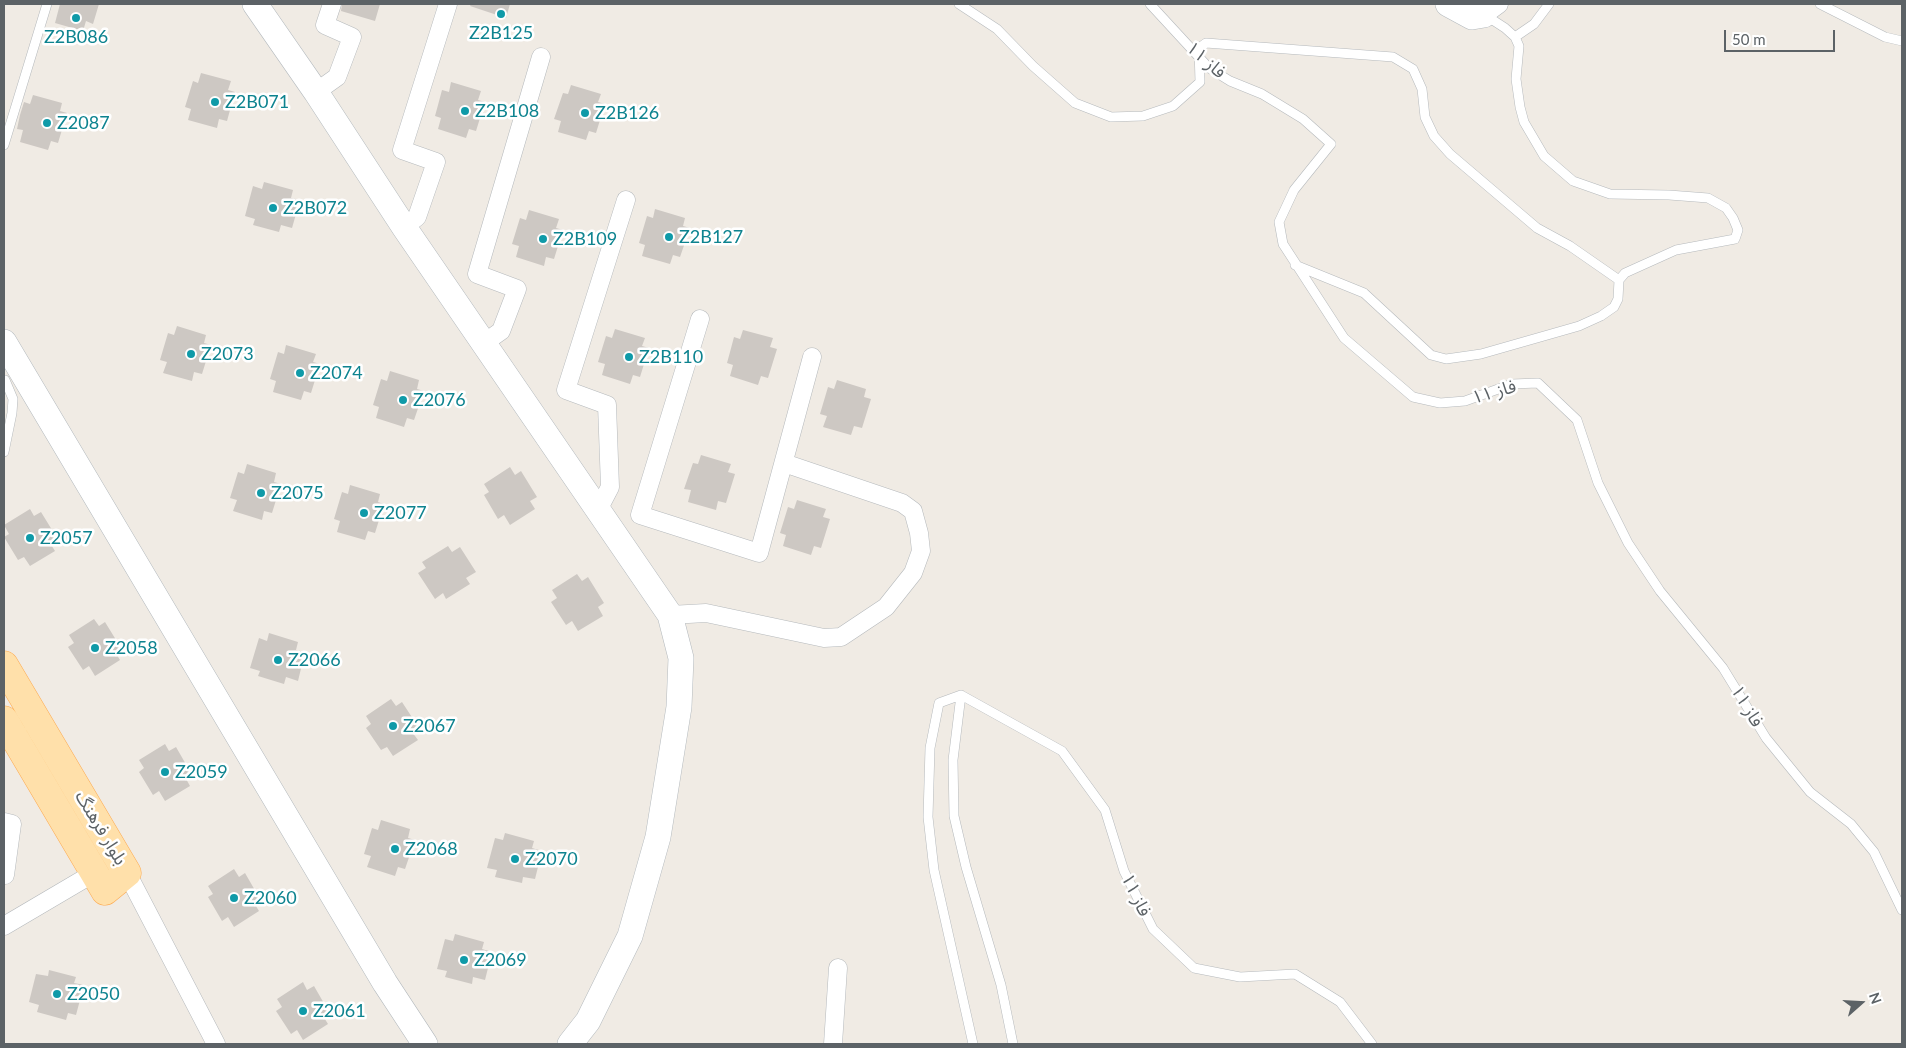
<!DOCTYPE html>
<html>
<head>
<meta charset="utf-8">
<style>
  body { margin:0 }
  #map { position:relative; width:1906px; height:1048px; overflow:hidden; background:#f0ebe4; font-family:Lato,sans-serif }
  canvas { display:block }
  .frame { position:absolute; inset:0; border:5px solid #5c6266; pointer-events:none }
  .north { position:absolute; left:1836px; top:978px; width:50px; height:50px; -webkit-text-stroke:4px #fff; paint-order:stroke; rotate:71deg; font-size:14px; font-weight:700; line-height:20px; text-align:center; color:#5c6266 }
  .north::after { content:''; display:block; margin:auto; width:18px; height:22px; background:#5c6266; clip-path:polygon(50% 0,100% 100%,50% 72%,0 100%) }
  .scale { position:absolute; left:1724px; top:30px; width:111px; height:22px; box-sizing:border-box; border:2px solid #5c6266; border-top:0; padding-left:6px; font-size:15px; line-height:18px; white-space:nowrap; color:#5c6266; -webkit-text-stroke:4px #fff; paint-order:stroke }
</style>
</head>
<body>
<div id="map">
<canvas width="1906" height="1048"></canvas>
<div class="frame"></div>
<div class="north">N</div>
<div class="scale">50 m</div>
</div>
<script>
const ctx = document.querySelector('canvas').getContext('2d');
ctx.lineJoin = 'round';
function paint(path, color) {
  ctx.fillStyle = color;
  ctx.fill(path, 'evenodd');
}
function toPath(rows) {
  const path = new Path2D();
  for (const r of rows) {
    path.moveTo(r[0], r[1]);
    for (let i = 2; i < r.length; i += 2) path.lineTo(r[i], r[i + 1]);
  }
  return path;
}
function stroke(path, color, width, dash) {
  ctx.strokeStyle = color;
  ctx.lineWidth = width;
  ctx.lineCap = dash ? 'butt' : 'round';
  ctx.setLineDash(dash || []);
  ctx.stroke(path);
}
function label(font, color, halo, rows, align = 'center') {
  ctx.font = font + ' Lato,"Noto Sans Arabic",sans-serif';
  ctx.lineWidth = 5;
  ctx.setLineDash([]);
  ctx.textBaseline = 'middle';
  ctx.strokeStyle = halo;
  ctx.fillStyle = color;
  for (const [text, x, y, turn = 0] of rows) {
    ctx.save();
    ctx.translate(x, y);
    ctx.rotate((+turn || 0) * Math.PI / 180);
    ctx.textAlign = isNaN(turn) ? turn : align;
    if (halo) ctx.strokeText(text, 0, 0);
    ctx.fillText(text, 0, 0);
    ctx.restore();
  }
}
const building = toPath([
  [60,4,99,4,93,24,86,21,83,31,55,23],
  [342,4,380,4,375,21,341,11],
  [471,4,510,4,506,18,470,6],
  [201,73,231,81,228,90,235,92,227,121,219,119,217,128,188,120,191,109,185,107,193,81,198,83],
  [451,82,481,91,478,100,485,102,476,131,469,129,466,138,438,129,441,118,435,116,438,105,442,90,449,92],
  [571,85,601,94,598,102,605,104,596,133,589,131,586,140,558,132,561,121,554,119,563,93,568,94],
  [33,95,62,103,60,111,67,113,58,143,51,141,48,150,20,142,23,130,17,129,20,115,24,102,30,104],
  [264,182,293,190,291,198,300,200,292,228,281,225,279,232,253,225,255,219,245,216,253,186,262,189],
  [655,209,685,218,683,226,690,228,680,257,673,255,670,264,642,256,645,245,639,243,647,216,653,218],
  [529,210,559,219,556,228,563,230,554,259,546,257,544,266,516,257,519,246,512,244,520,218,526,220],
  [177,326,206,335,204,343,211,345,202,374,194,372,192,381,163,373,167,362,160,360,168,333,174,335],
  [615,329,645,338,642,346,649,348,640,377,633,375,630,384,602,375,605,364,598,362,606,336,612,338],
  [743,330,773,338,770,347,777,349,768,378,761,376,758,385,730,376,733,365,727,363,730,352,734,337,740,339],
  [286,345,316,354,313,362,320,364,311,393,304,391,301,400,273,392,276,381,270,379,278,352,284,354],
  [390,371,419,380,417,389,424,391,414,420,407,418,404,427,376,418,379,407,373,405,381,379,387,381],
  [837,380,866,389,864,397,871,399,862,428,854,426,851,435,823,427,827,416,820,414,828,387,834,389],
  [701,455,731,464,728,472,735,474,726,503,718,501,716,510,688,502,691,490,684,489,693,463,698,464],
  [247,464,276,473,274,482,281,484,272,513,264,511,262,520,233,511,237,500,230,498,238,472,244,474],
  [510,467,515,475,521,471,537,497,530,501,535,509,510,525,504,515,498,519,484,495,489,492,484,484],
  [350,485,380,494,378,502,384,504,375,533,368,531,365,540,337,532,340,521,334,519,342,492,348,494],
  [797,500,826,509,823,517,830,519,821,548,814,546,811,555,783,546,786,535,780,533,788,507,794,509],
  [30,509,34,516,41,512,57,538,50,543,55,551,30,566,24,557,18,560,4,537,9,534,4,525],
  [448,546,452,552,460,547,476,572,466,578,470,584,446,599,443,593,435,599,418,573,426,568,422,562],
  [577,574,582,581,588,577,604,603,598,607,603,616,578,631,572,621,566,625,551,602,557,598,552,590],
  [94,619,99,626,105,622,121,648,115,652,120,660,95,676,89,666,83,670,68,647,74,643,69,635],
  [269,633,298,642,296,650,305,652,298,681,286,677,284,684,258,676,260,671,250,668,259,638,267,641],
  [391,699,396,706,402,702,419,728,412,732,418,740,393,756,387,747,381,750,366,728,371,724,366,716],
  [165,744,169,751,176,747,191,773,185,777,190,786,165,801,159,791,153,795,139,772,144,768,139,760],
  [381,820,410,829,408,838,415,840,405,869,398,867,395,876,367,867,371,856,364,854,372,828,378,830],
  [505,833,534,841,532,848,542,851,535,879,523,877,522,883,495,877,497,870,487,868,495,838,503,840],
  [234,869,239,877,245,873,260,899,254,903,259,911,234,927,228,917,222,921,208,897,213,894,208,886],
  [455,934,484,942,482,949,492,952,485,980,473,977,472,984,445,977,447,971,437,969,445,939,453,941],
  [49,970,76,977,74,983,84,985,76,1015,68,1013,66,1020,37,1012,39,1005,29,1002,36,974,48,976],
  [303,982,307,990,314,986,329,1012,323,1016,328,1024,303,1040,297,1030,291,1034,276,1011,282,1007,277,999]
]);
const lane = toPath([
  [959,4,997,29,1033,66,1075,103,1111,117,1143,116,1173,106,1200,82,1199,48,1206,43,1393,57,1413,69,1422,89,1425,117,1434,136,1450,154,1537,228,1570,246,1619,280],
  [1150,4,1209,68,1230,81,1262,94,1303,119,1331,144,1294,190,1279,222,1283,244,1344,338,1413,397,1440,403,1465,401,1512,384,1538,383,1577,420,1598,483,1628,543,1660,591,1723,668,1766,738,1810,792,1851,824,1874,852,1902,910],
  [1820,4,1885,37,1902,41],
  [1515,37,1534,24,1549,4],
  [4,145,47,4],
  [1295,265,1364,293,1431,355,1446,359,1481,354,1579,326,1601,316,1614,307,1618,299,1619,280,1625,273,1676,250,1735,239,1738,230,1733,218,1726,208,1708,198,1669,195,1610,194,1573,181,1544,156,1524,122,1520,107,1516,79,1519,46,1515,37,1505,28,1485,15],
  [4,452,12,413,13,399,5,380],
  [961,695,953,760,954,816,966,867,1001,985,1013,1044],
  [973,1044,934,870,928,817,930,748,939,703,961,695,1062,751,1105,810,1124,871,1153,929,1194,968,1240,977,1295,974,1340,1002,1372,1044]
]);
const street = toPath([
  [1484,15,1499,4],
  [316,92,337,77,352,37,325,25,332,4],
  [404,227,417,217,436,162,402,150,448,4],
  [700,319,640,515,759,553,812,357],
  [484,343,501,331,517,289,477,274,541,57],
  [598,510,610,487,607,405,566,390,626,200],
  [670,615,706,613,824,638,841,637,886,607,913,573,921,551,919,533,913,511,902,503,784,463],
  [4,822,12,824,5,875],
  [127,873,216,1044],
  [4,926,94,873],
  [833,1044,838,968]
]);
const secondary = toPath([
  [255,4,316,92,404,227,670,615,681,658,679,707,658,837,630,936,588,1021,570,1044],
  [1448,4,1472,17,1484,15],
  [4,342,385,983,425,1044]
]);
const primary = toPath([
  [4,665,127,873,105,891,4,720]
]);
const markers = [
  [501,14,5,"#0f9aa8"],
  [76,18,5,"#0f9aa8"],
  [215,102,5,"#0f9aa8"],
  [465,111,5,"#0f9aa8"],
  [585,113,5,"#0f9aa8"],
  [47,123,5,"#0f9aa8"],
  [273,208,5,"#0f9aa8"],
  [669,237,5,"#0f9aa8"],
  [543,239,5,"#0f9aa8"],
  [191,354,5,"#0f9aa8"],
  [629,357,5,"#0f9aa8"],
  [300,373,5,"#0f9aa8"],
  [403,400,5,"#0f9aa8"],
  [261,493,5,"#0f9aa8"],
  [364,513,5,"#0f9aa8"],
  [30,538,5,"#0f9aa8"],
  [95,648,5,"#0f9aa8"],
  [278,660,5,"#0f9aa8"],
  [393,726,5,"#0f9aa8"],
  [165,772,5,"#0f9aa8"],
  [395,849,5,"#0f9aa8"],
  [515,859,5,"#0f9aa8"],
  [234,898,5,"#0f9aa8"],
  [464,960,5,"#0f9aa8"],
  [57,994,5,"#0f9aa8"],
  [303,1011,5,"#0f9aa8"]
];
const cultureNames = [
  ["Z2B125",501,33,"center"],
  ["Z2B086",76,37,"center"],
  ["Z2B071",225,102],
  ["Z2B108",475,111],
  ["Z2B126",595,113],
  ["Z2087",57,123],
  ["Z2B072",283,208],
  ["Z2B127",679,237],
  ["Z2B109",553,239],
  ["Z2073",201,354],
  ["Z2B110",639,357],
  ["Z2074",310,373],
  ["Z2076",413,400],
  ["Z2075",271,493],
  ["Z2077",374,513],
  ["Z2057",40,538],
  ["Z2058",105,648],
  ["Z2066",288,660],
  ["Z2067",403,726],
  ["Z2059",175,772],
  ["Z2068",405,849],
  ["Z2070",525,859],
  ["Z2060",244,898],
  ["Z2069",474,960],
  ["Z2050",67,994],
  ["Z2061",313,1011]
];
const streetNames = [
  ["فاز ۱۱",1206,60,41],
  ["فاز ۱۱",1494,392,-16],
  ["فاز ۱۱",1747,706,59],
  ["بلوار فرهنگ",101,828,59],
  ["فاز ۱۱",1136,895,64]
];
paint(building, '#cdc8c3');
stroke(lane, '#b5b9bc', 10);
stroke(street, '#b5b9bc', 19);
stroke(secondary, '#b3b9bd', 26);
stroke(primary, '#fdaa50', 29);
stroke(lane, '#fff', 9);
stroke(street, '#fff', 18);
stroke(secondary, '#fff', 25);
stroke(primary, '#ffe0aa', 28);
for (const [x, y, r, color] of markers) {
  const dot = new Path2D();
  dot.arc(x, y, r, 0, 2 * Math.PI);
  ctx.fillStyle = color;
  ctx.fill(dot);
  stroke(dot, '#fff', 2);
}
label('18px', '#0d838f', '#fff', cultureNames, 'left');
label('18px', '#5c6266', '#fff', streetNames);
</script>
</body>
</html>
